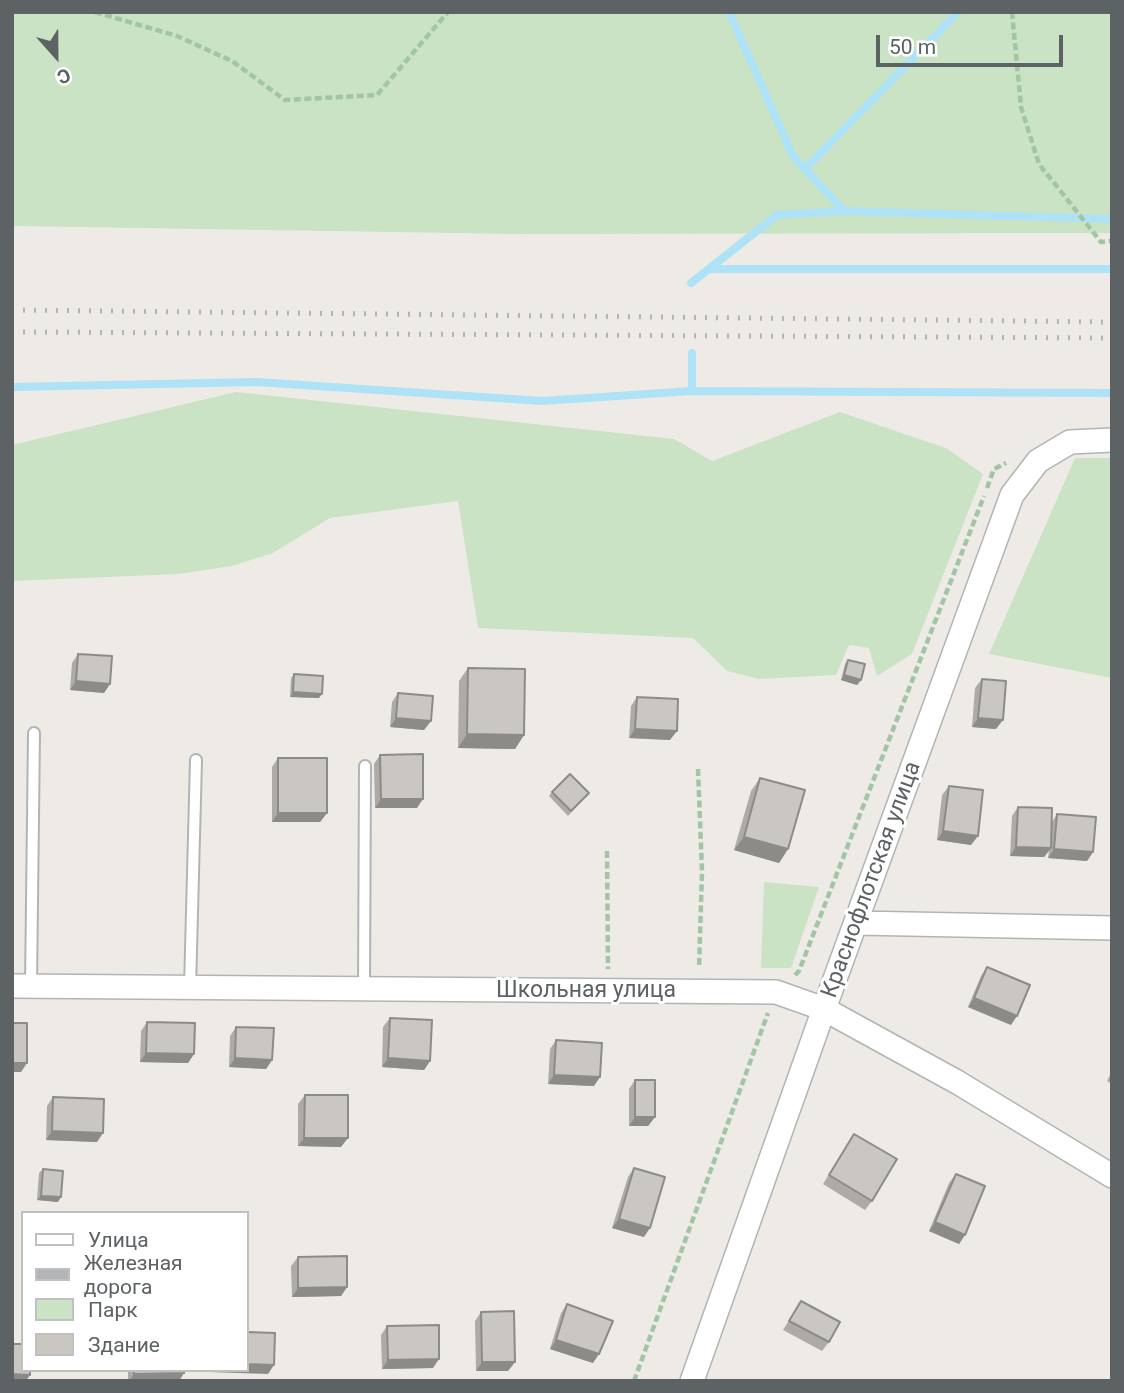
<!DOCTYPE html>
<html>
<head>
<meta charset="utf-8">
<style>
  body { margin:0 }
  #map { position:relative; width:1124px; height:1393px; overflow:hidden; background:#eeebe6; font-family:Roboto,sans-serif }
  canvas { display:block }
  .frame { position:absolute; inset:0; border:14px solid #5d6265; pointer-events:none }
  .legend { position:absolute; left:21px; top:1211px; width:228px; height:161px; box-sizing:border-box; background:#fff; border:2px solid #bec0c1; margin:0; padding:9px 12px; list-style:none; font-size:21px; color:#5d6265 }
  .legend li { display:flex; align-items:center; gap:14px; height:35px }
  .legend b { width:35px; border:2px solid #bec0c1 }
  .north { position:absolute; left:21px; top:21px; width:70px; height:70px; -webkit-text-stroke:5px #fff; paint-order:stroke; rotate:159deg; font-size:19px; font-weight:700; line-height:28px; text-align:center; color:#5d6265 }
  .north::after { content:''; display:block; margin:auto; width:24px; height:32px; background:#5d6265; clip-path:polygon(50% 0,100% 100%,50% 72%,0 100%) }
  .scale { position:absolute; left:876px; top:35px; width:187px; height:32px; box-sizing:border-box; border:4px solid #5d6265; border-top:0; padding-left:9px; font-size:21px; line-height:24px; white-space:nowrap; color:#5d6265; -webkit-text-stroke:5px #fff; paint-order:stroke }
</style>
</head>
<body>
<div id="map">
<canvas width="1124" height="1393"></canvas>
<div class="frame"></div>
<ul class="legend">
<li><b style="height:9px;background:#fff"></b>Улица</li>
<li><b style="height:9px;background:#b3b4b5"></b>Железная дорога</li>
<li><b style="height:19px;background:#cae3c5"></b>Парк</li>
<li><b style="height:19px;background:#cac6c2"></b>Здание</li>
</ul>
<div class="north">С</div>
<div class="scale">50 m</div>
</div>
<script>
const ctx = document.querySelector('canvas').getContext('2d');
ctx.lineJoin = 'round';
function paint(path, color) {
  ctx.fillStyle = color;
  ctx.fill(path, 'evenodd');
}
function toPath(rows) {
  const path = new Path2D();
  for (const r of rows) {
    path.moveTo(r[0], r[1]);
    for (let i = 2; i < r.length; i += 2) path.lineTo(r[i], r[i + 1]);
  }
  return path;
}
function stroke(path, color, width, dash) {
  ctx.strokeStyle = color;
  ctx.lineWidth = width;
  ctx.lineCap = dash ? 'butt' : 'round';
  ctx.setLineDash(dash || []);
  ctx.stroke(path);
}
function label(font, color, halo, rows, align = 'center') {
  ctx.font = font + ' Roboto,sans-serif';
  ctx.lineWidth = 6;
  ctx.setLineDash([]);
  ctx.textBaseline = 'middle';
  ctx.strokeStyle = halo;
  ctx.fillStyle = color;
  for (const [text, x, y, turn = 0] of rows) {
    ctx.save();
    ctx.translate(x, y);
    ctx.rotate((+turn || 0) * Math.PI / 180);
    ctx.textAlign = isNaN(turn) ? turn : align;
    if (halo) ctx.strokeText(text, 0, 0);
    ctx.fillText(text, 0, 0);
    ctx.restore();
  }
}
const green = toPath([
  [12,12,1112,12,1112,233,517,234,12,226],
  [236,392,674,439,712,461,840,412,946,448,983,474,912,654,877,676,869,648,849,645,836,675,759,679,727,671,693,638,478,628,458,501,330,518,273,553,232,566,178,574,12,581,12,445],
  [1075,458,1112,458,1112,678,989,654],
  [764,882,819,887,791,968,761,968]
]);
const stream = toPath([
  [729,12,793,156,844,211],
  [805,169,958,12],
  [712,269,1112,269],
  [691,283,777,215,844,211,1112,219],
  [692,353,692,391],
  [12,387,257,382,542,401,692,391,1112,393]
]);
const path = toPath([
  [95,12,177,36,232,61,285,100,377,95,448,12],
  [1012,12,1021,107,1039,164,1101,242,1112,241],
  [987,488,994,469,1006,463],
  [698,769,702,872,699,968],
  [607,851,608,969],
  [795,975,799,971,984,496],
  [634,1381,768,1013]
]);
const service = toPath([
  [31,986,34,733],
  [190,988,196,760],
  [364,989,365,766]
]);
const minor = toPath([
  [858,923,1112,928],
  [12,986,776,992,824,1009,957,1082,1112,1176],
  [692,1381,824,1009,1012,495,1038,461,1070,442,1112,440]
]);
const rail = toPath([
  [12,310,1112,322],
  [12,332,1112,338]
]);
const wall = toPath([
  [78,654,110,684,104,693,70,690,72,663],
  [848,660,861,680,857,685,841,680,845,664],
  [468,668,524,735,515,749,458,748,459,681],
  [294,674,319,698,290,697,291,678],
  [982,679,996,729,972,727,975,688],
  [398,693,431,721,424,730,390,727,392,702],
  [637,697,670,740,629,738,631,706],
  [380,755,417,808,375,808,374,764],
  [278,758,327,813,320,822,272,822,272,767],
  [760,778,788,849,779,863,734,850,751,791],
  [949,786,971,845,937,840,942,795],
  [552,792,589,793,568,816,549,796],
  [1018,807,1052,822,1057,814,1093,852,1087,861,1048,858,1049,851,1044,857,1010,856,1012,816],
  [987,967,1011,1025,968,1007,981,976],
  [390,1018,430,1061,424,1070,382,1067,383,1027],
  [147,1022,194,1054,188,1063,140,1062,141,1031],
  [236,1027,272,1060,266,1069,229,1067,230,1036],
  [556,1040,594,1086,548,1084,550,1049],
  [1112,1071,1112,1084,1107,1081],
  [635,1080,655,1117,648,1126,629,1126,629,1089],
  [305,1095,341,1147,298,1146,298,1104],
  [53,1097,97,1142,46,1140,47,1106],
  [854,1134,872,1201,865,1210,823,1184],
  [634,1168,644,1237,612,1228,628,1177],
  [43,1169,58,1202,37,1200,39,1173],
  [956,1174,965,1235,959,1244,929,1231,949,1183],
  [298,1257,347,1287,341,1296,292,1297,291,1266],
  [801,1301,829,1342,822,1351,783,1330],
  [567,1304,593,1363,550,1349,561,1313],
  [481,1312,515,1362,508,1371,476,1371,475,1321],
  [387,1326,433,1368,382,1369,381,1335],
  [128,1370,184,1370,184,1373,179,1381,128,1381]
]);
const shadedWall = toPath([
  [844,675,861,680,857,685,841,680],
  [76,681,110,684,104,693,70,690],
  [293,692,322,694,319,698,290,697],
  [396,718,431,721,424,730,390,727],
  [978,718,1003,720,996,729,972,727],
  [635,729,677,731,670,740,629,738],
  [467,734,524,735,515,749,458,748],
  [381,799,423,799,417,808,375,808],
  [278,813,327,813,320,822,272,822],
  [943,831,978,836,971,845,937,840],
  [744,837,788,849,779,863,734,850],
  [1016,847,1051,848,1044,857,1010,856],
  [1054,849,1093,852,1087,861,1048,858],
  [974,998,1017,1016,1011,1025,968,1007],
  [146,1053,194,1054,188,1063,140,1062],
  [235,1058,272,1060,266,1069,229,1067],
  [388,1058,430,1061,424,1070,382,1067],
  [12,1063,27,1063,21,1072,12,1072],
  [554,1075,600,1077,594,1086,548,1084],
  [635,1117,655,1117,648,1126,629,1126],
  [52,1131,103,1133,97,1142,46,1140],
  [304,1138,348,1138,341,1147,298,1146],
  [41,1196,61,1197,58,1202,37,1200],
  [619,1219,650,1228,644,1237,612,1228],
  [935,1222,965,1235,959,1244,929,1231],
  [347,1287,341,1296,292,1297,298,1288],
  [556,1340,599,1354,593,1363,550,1349],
  [439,1359,433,1368,382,1369,388,1360],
  [482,1362,515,1362,508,1371,476,1371],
  [247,1364,274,1365,268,1374,209,1372,211,1370,247,1370],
  [184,1373,179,1381,129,1381,134,1374],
  [12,1374,30,1375,26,1381,12,1381]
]);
const building = toPath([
  [78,654,112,656,110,684,76,681,78,654],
  [848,660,865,664,861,680,844,675,848,660],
  [468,668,525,669,524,735,467,734,468,668],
  [294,674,323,676,322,694,293,692,294,674],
  [982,679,1006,681,1003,720,978,718,982,679],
  [398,693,433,696,431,721,396,718,398,693],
  [637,697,678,699,677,731,635,729,637,697],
  [423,754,423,799,381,799,380,755,423,754],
  [278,758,327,758,327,813,278,813,278,758],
  [570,774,589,793,571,811,552,792,570,774],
  [760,778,805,790,788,849,744,837,760,778],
  [949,786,983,790,978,836,943,831,949,786],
  [1018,807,1052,808,1051,848,1016,847,1018,807],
  [1057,814,1096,817,1093,852,1054,849,1057,814],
  [987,967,1030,985,1017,1016,974,998,987,967],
  [390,1018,432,1020,430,1061,388,1058,390,1018],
  [147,1022,195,1023,194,1054,146,1053,147,1022],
  [12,1023,27,1023,27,1063,12,1063,12,1023],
  [236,1027,274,1028,272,1060,235,1058,236,1027],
  [556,1040,602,1043,600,1077,554,1075,556,1040],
  [635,1080,655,1080,655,1117,635,1117,635,1080],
  [305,1095,348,1095,348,1138,304,1138,305,1095],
  [53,1097,104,1099,103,1133,52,1131,53,1097],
  [854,1134,897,1159,872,1201,829,1175,854,1134],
  [634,1168,665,1177,650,1228,619,1219,634,1168],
  [43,1169,63,1171,61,1197,41,1196,43,1169],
  [956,1174,985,1186,965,1235,935,1222,956,1174],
  [347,1256,347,1287,298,1288,298,1257,347,1256],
  [801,1301,840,1322,829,1342,789,1321,801,1301],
  [567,1304,613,1321,599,1354,556,1340,567,1304],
  [514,1311,515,1362,482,1362,481,1312,514,1311],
  [439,1325,439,1359,388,1360,387,1326,439,1325],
  [247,1332,275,1333,274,1365,247,1364,247,1332],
  [12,1344,23,1344,23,1370,30,1370,30,1375,12,1374,12,1344],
  [134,1370,184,1370,184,1373,134,1374,134,1370]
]);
const streetNames = [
  ["Краснофлотская улица",872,880,-70],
  ["Школьная улица",586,991]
];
paint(green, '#cae3c5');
stroke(stream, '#aee2f6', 8);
stroke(service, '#b1b4b7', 14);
stroke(minor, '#b1b4b7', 26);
stroke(path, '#a1c5a5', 4.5, [7, 3.5]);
stroke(service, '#fff', 10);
stroke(minor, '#fff', 23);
stroke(rail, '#b3b4b5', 5, [2, 9]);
paint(wall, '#aeaaa7');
paint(shadedWall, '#8d8b88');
paint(building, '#cac6c2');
stroke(building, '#8d8b88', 2);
label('23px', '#5d6265', '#fff', streetNames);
</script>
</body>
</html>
